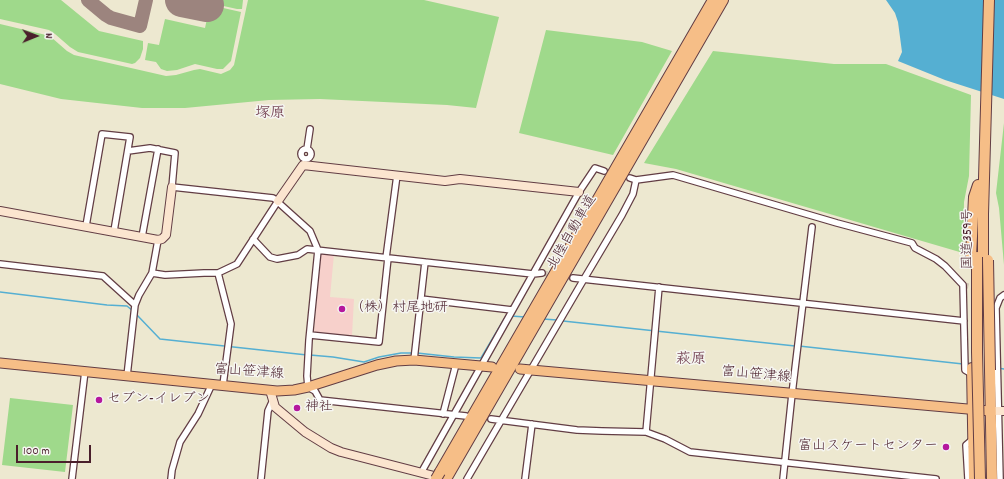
<!DOCTYPE html>
<html>
<head>
<meta charset="utf-8">
<style>
  body { margin:0 }
  #map { position:relative; width:1004px; height:479px; overflow:hidden; background:#ede8d0; font-family:Dekko,sans-serif }
  canvas { display:block }
  .north { position:absolute; left:16px; top:16px; width:40px; height:40px; -webkit-text-stroke:3px #f6f6f2; paint-order:stroke; rotate:89deg; font-size:11px; font-weight:700; line-height:16px; text-align:center; color:#4a1f2b }
  .north::after { content:''; display:block; margin:auto; width:14px; height:18px; background:#4a1f2b; clip-path:polygon(50% 0,100% 100%,50% 72%,0 100%) }
  .scale { position:absolute; left:16px; top:445px; width:75px; height:18px; box-sizing:border-box; border:2px solid #4a1f2b; border-top:0; padding-left:5px; font-size:12px; line-height:14px; white-space:nowrap; color:#4a1f2b; -webkit-text-stroke:3px #f6f6f2; paint-order:stroke }
</style>
</head>
<body>
<div id="map">
<canvas width="1004" height="479"></canvas>
<div class="north">N</div>
<div class="scale">100 m</div>
</div>
<script>
const ctx = document.querySelector('canvas').getContext('2d');
ctx.lineJoin = 'round';
function paint(path, color) {
  ctx.fillStyle = color;
  ctx.fill(path, 'evenodd');
}
function toPath(rows) {
  const path = new Path2D();
  for (const r of rows) {
    if (r.length === 3) {
      path.moveTo(r[0] + r[2], r[1]);
      path.arc(r[0], r[1], r[2], 0, 2 * Math.PI);
      continue;
    }
    path.moveTo(r[0], r[1]);
    for (let i = 2; i < r.length; i += 2) path.lineTo(r[i], r[i + 1]);
  }
  return path;
}
function stroke(path, color, width, dash) {
  ctx.strokeStyle = color;
  ctx.lineWidth = width;
  ctx.lineCap = dash ? 'butt' : 'round';
  ctx.setLineDash(dash || []);
  ctx.stroke(path);
}
function label(font, color, halo, rows, align = 'center') {
  ctx.font = font + ' Dekko,"Klee One",sans-serif';
  ctx.lineWidth = 3;
  ctx.setLineDash([]);
  ctx.textBaseline = 'middle';
  ctx.strokeStyle = halo;
  ctx.fillStyle = color;
  for (const [text, x, y, turn = 0] of rows) {
    ctx.save();
    ctx.translate(x, y);
    ctx.rotate((+turn || 0) * Math.PI / 180);
    ctx.textAlign = isNaN(turn) ? turn : align;
    if (halo) ctx.strokeText(text, 0, 0);
    ctx.fillText(text, 0, 0);
    ctx.restore();
  }
}
const built = toPath([
  [321,253,334,254,330,297,354,299,352,335,314,333]
]);
const green = toPath([
  [0,0,61,0,99,31,143,41,143,49,140,58,135,63,132,64,78,52,70,47,55,34,49,30,0,19],
  [211,0,243,0,242,9,237,9,210,3],
  [248,0,424,0,499,17,476,108,447,105,320,99,269,100,185,108,142,108,61,99,0,84,0,24,46,35,51,37,67,51,74,55,166,76,176,75,194,70,200,69,221,74,230,70,234,65],
  [210,5,241,12,231,61,223,69,217,69,195,64,177,70,167,71,161,69,156,62,145,60,148,43,159,45,165,19,205,28],
  [546,30,642,42,672,51,613,155,519,133],
  [713,51,834,64,886,64,971,95,969,176,964,202,963,253,676,169,644,163],
  [1004,123,1004,265,999,208,996,193],
  [10,398,73,405,65,472,2,465]
]);
const water = toPath([
  [886,0,1004,0,1004,99,945,80,898,61,902,52,898,22,895,13]
]);
const stream = toPath([
  [0,292,107,305,127,306,133,311],
  [136,314,160,339,307,355],
  [511,316,525,317],
  [543,319,557,320],
  [563,321,795,346],
  [799,346,963,364],
  [417,353,454,357,481,358,506,316,507,316],
  [310,355,333,357,364,362,379,357,401,353,413,353],
  [998,368,1004,369]
]);
const taxiway = toPath([
  [88,0,106,15,111,18,140,26,146,0]
]);
const runway = toPath([
  [182,0,207,5]
]);
const streetTunnel = toPath([
  [542,273,573,278],
  [963,285,996,292]
]);
const street = toPath([
  [306,154,5],
  [307,149,310,129],
  [128,151,150,148,175,153,172,187,273,198,278,201,280,204,310,231,318,250,309,340,307,376,308,387,315,391,320,400,466,416],
  [630,178,636,180,673,175,837,223,912,243,915,248,936,259,945,266,963,285,965,370,972,374],
  [86,226,102,134,130,137,114,231],
  [142,237,158,149],
  [253,239,270,257,277,259,298,255,307,249,533,274,542,273],
  [386,258,397,175],
  [0,264,103,276,135,305],
  [152,273,165,275,204,273,218,273,237,264,278,201],
  [218,273,231,324,223,385],
  [573,278,964,321],
  [421,299,512,310],
  [310,335,379,342,388,258],
  [414,360,425,262],
  [127,376,135,305,139,295,152,273,158,240],
  [443,414,456,364],
  [491,419,577,430,602,431,646,432,665,439,690,452,936,479],
  [646,432,659,287],
  [421,473,579,192,595,168,604,171],
  [72,479,85,371],
  [171,479,172,470,180,442,198,414,212,384],
  [261,479,268,411,273,400],
  [467,479,584,279,622,215,633,194,636,180],
  [525,479,532,424],
  [783,479,792,394,812,227],
  [968,479,966,445,973,439],
  [1000,479,996,308,1000,298,1004,295]
]);
const secondary = toPath([
  [278,201,303,165,445,181,460,179,579,192],
  [0,211,158,240,162,239,166,235,172,187],
  [270,390,275,407,305,432,331,448,341,452,442,478],
  [990,411,1004,411]
]);
const primary = toPath([
  [0,363,277,391,294,390,308,387,377,365,396,361,414,360,492,367],
  [520,369,990,411]
]);
const highway = toPath([
  [971,256,974,197,978,185],
  [983,259,983,214,989,0],
  [972,368,974,479],
  [990,370,992,479],
  [440,472,713,0],
  [446,479,723,0]
]);
const highwayBridge = toPath([
  [977,257,977,352,980,479],
  [988,260,990,370],
  [436,479,440,472]
]);
const markers = [
  [342,309,4,"#b5179e"],
  [99,400,4,"#b5179e"],
  [297,408,4,"#b5179e"],
  [946,447,4,"#b5179e"]
];
const streetNames = [
  ["北陸自動車道",573,233,-60],
  ["国道359号",969,239,-90],
  ["富山笹津線",249,373,4],
  ["富山笹津線",756,376,5]
];
const poiNames = [
  ["（株）村尾地研",350,309],
  ["セブン-イレブン",107,400],
  ["神社",305,408],
  ["富山スケートセンター",938,447,"right"]
];
const neighbourhoodNames = [
  ["塚原",270,115],
  ["萩原",691,361]
];
paint(built, '#f7d0cb');
paint(green, '#9fd98b');
paint(water, '#55afd2');
stroke(stream, '#55afd2', 1.5);
stroke(taxiway, '#9c847e', 14);
stroke(runway, '#9c847e', 34);
stroke(streetTunnel, '#ccc0af', 5.5, [5.5, 3]);
stroke(street, '#623d44', 8);
stroke(secondary, '#623d44', 10);
stroke(primary, '#623d44', 11);
stroke(highway, '#623d44', 12);
stroke(street, '#fff', 5.5);
stroke(secondary, '#fbe5cf', 8);
stroke(primary, '#f6be87', 9);
stroke(highway, '#f6be87', 10);
stroke(highwayBridge, '#623d44', 12, []);
stroke(highwayBridge, '#f6be87', 10);
for (const [x, y, r, color] of markers) {
  const dot = new Path2D();
  dot.arc(x, y, r, 0, 2 * Math.PI);
  ctx.fillStyle = color;
  ctx.fill(dot);
  stroke(dot, '#f6f6f2', 1.5);
}
label('14px', '#4a1f2b', '#f6f6f2', streetNames);
label('14px', '#4a1f2b', '#f6f6f2', poiNames, 'left');
label('bold 15px', '#7c4d5c', '#f6f6f2', neighbourhoodNames);
</script>
</body>
</html>
